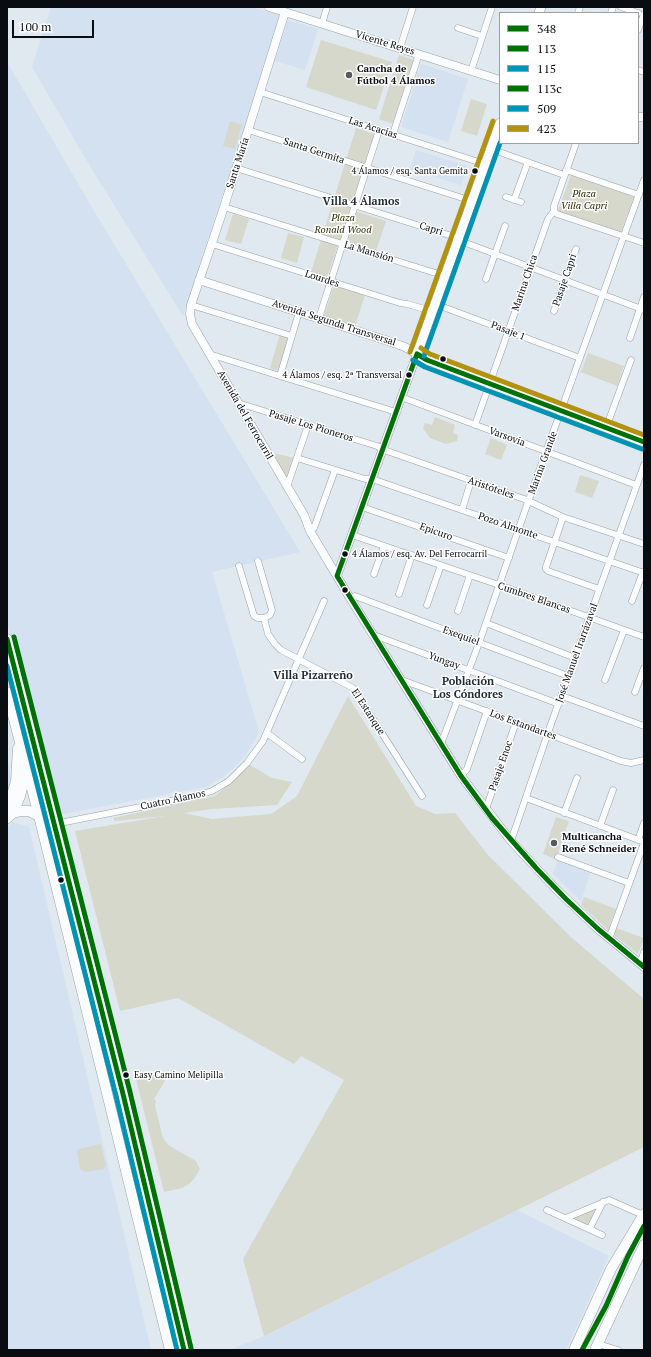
<!DOCTYPE html>
<html>
<head>
<meta charset="utf-8">
<style>
  body { margin:0 }
  #map { position:relative; width:651px; height:1357px; overflow:hidden; background:#e0e8f0; font-family:"PT Serif",serif }
  canvas { display:block }
  .frame { position:absolute; inset:0; border:8px solid #090d12; pointer-events:none }
  .legend { position:absolute; left:499px; top:12px; width:140px; height:132px; box-sizing:border-box; background:#fff; border:1px solid #9d9ea0; margin:0; padding:5px 7px; list-style:none; font-size:12px; color:#090d12 }
  .legend li { display:flex; align-items:center; gap:8px; height:20px }
  .legend b { width:20px; border:1px solid #9d9ea0 }
  .scale { position:absolute; left:12px; top:20px; width:82px; height:18px; box-sizing:border-box; border:2px solid #090d12; border-top:0; padding-left:5px; font-size:12px; line-height:14px; white-space:nowrap; color:#090d12; -webkit-text-stroke:3px #fff; paint-order:stroke }
</style>
</head>
<body>
<div id="map">
<canvas width="651" height="1357"></canvas>
<div class="frame"></div>
<ul class="legend">
<li><b style="height:5px;background:#007106"></b>348</li>
<li><b style="height:5px;background:#007106"></b>113</li>
<li><b style="height:5px;background:#0093b3"></b>115</li>
<li><b style="height:5px;background:#007106"></b>113c</li>
<li><b style="height:5px;background:#0093b3"></b>509</li>
<li><b style="height:5px;background:#b3930e"></b>423</li>
</ul>
<div class="scale">100 m</div>
</div>
<script>
const ctx = document.querySelector('canvas').getContext('2d');
ctx.lineJoin = 'round';
function paint(path, color) {
  ctx.fillStyle = color;
  ctx.fill(path, 'evenodd');
}
function toPath(rows) {
  const path = new Path2D();
  for (const r of rows) {
    path.moveTo(r[0], r[1]);
    for (let i = 2; i < r.length; i += 2) path.lineTo(r[i], r[i + 1]);
  }
  return path;
}
function stroke(path, color, width, dash) {
  ctx.strokeStyle = color;
  ctx.lineWidth = width;
  ctx.lineCap = dash ? 'butt' : 'round';
  ctx.setLineDash(dash || []);
  ctx.stroke(path);
}
function label(font, color, halo, rows, align = 'center') {
  ctx.font = font + ' "PT Serif",serif';
  ctx.lineWidth = 3;
  ctx.setLineDash([]);
  ctx.textBaseline = 'middle';
  ctx.strokeStyle = halo;
  ctx.fillStyle = color;
  for (const [text, x, y, turn = 0] of rows) {
    ctx.save();
    ctx.translate(x, y);
    ctx.rotate((+turn || 0) * Math.PI / 180);
    ctx.textAlign = isNaN(turn) ? turn : align;
    if (halo) ctx.strokeText(text, 0, 0);
    ctx.fillText(text, 0, 0);
    ctx.restore();
  }
}
const built = toPath([
  [51,7,251,7,281,16,183,316,90,166,32,67],
  [288,20,318,29,305,70,275,61],
  [7,62,94,211,300,552,212,572,259,732,250,749,236,766,223,777,206,787,58,815,7,623],
  [421,64,468,79,448,142,401,127],
  [416,150,467,166,461,185,410,169],
  [7,757,11,778,7,793],
  [12,822,29,827,151,1350,7,1350,7,828],
  [558,859,591,870,581,901,553,874],
  [517,1210,609,1256,566,1350,230,1350,264,1336]
]);
const green = toPath([
  [321,40,392,62,376,110,306,87],
  [399,55,414,60,393,124,379,119],
  [471,99,487,104,477,136,461,131],
  [230,121,242,125,235,149,223,146],
  [356,128,375,134,351,210,386,221,376,251,340,239,327,278,311,272],
  [571,175,634,197,621,232,558,211],
  [233,214,249,219,241,244,225,240],
  [288,233,304,237,297,263,281,258],
  [334,285,365,295,355,326,324,316],
  [280,334,289,337,278,371,270,368],
  [588,353,624,366,617,386,581,372],
  [435,417,455,425,453,433,458,435,457,441,446,444,430,438,423,428,425,423,432,425],
  [491,438,507,445,501,460,485,454],
  [273,453,294,458,287,479],
  [580,475,599,481,592,498,575,492],
  [348,696,416,806,435,814,455,813,488,855,572,938,644,999,644,1147,264,1336,243,1259,344,1080,301,1056,294,1064,178,998,120,1011,75,831,165,816,115,821,113,818,215,796,250,765,272,778,292,782,277,805,212,809,184,813,212,819,271,814,297,796],
  [556,817,569,821,556,859,543,854],
  [584,897,616,909,608,930,581,905],
  [616,928,644,938,638,954,614,935],
  [159,1074,165,1081,154,1099,156,1101,155,1106,163,1138,168,1145,196,1161,200,1169,194,1179,189,1184,182,1188,164,1192,136,1079],
  [117,1101,119,1103,135,1167,134,1169,132,1168,115,1104],
  [101,1144,106,1166,103,1169,86,1172,83,1171,80,1169,77,1152,78,1149],
  [135,1172,137,1174,169,1308,167,1309,165,1308,133,1174],
  [598,1207,588,1225,572,1219],
  [169,1321,172,1324,179,1350,175,1350]
]);
const minor = toPath([
  [621,7,638,13],
  [578,13,580,7],
  [611,13,613,7],
  [322,24,327,7],
  [458,28,482,36],
  [638,30,644,14],
  [400,48,413,7],
  [638,70,644,72],
  [471,71,492,7],
  [260,92,485,164],
  [248,130,472,201],
  [393,134,419,54],
  [491,149,564,175],
  [236,168,452,236,458,240,644,310],
  [566,170,639,195],
  [506,197,521,202],
  [514,200,528,162],
  [224,207,445,276],
  [554,211,557,214,644,243],
  [212,244,400,303,407,304,432,311],
  [486,279,505,226],
  [435,304,580,358],
  [191,305,292,336],
  [554,311,576,249],
  [319,318,379,130],
  [630,338,644,297],
  [209,354,396,412],
  [280,376,299,312],
  [401,397,636,485],
  [238,403,377,446,387,451,524,499,563,517,644,544],
  [475,425,548,219,554,211,554,206,576,143],
  [606,428,631,360],
  [297,458,365,479,372,479,644,573],
  [287,487,308,425],
  [362,507,509,558],
  [462,510,471,481],
  [563,517,546,567,546,569,548,571,599,589],
  [314,528,335,470],
  [352,535,499,585,644,637],
  [239,566,254,616,258,618,264,618,270,615,272,610,258,561],
  [374,574,384,546],
  [399,594,412,555],
  [355,596,568,676],
  [632,601,643,572],
  [427,605,441,565],
  [458,611,470,575],
  [264,618,268,634,275,644,281,650,353,688,422,796],
  [486,623,575,658],
  [374,635,559,704],
  [402,680,621,761,631,763,644,760],
  [605,680,624,630],
  [635,692,644,668],
  [562,696,644,726],
  [267,733,302,759],
  [441,744,479,643,528,502,644,180],
  [461,776,467,769,487,711],
  [526,798,644,842],
  [486,809,516,722],
  [564,813,577,778],
  [55,824,196,796,212,791,229,781,247,763,263,741,324,601],
  [600,826,613,790],
  [638,840,644,823],
  [511,841,550,727,644,465],
  [558,857,629,883],
  [609,939,644,843],
  [640,964,644,952],
  [547,1210,602,1235],
  [566,1218,609,1200,643,1215],
  [590,1228,603,1202],
  [598,1344,618,1350]
]);
const tertiary = toPath([
  [269,7,500,80],
  [285,12,224,207,191,305,190,314,192,324,304,515,310,531,347,593,461,776,511,841,555,888,598,929,644,967],
  [638,117,644,117],
  [199,280,385,340,405,347,417,354,337,576]
]);
const secondary = toPath([
  [539,13,541,7],
  [500,123,417,354,427,360,644,442],
  [7,819,13,813]
]);
const primary = toPath([
  [7,639,27,714,123,1094,184,1350],
  [7,692,39,816,170,1350],
  [7,810,16,782,18,748],
  [13,813,20,796,26,771],
  [13,813,21,811,29,811,39,816,42,819],
  [574,1350,611,1269,644,1214],
  [595,1350,644,1245]
]);
const bus1 = toPath([
  [417,354,337,576,461,776,492,818,537,869,566,899,598,929,644,967],
  [417,354,427,360,644,442],
  [582,1350,606,1306,628,1256,644,1226]
]);
const bus2 = toPath([
  [7,639,123,1094,184,1350]
]);
const bus3 = toPath([
  [7,666,116,1096,177,1350]
]);
const bus4 = toPath([
  [14,637,130,1092,191,1348]
]);
const bus5 = toPath([
  [424,356,500,143],
  [413,360,425,367,642,449]
]);
const bus6 = toPath([
  [421,348,430,354,644,435],
  [410,352,493,121]
]);
const markers = [
  [349,75,4,"#545a60"],
  [475,171,3.5,"#090d12"],
  [443,359,3.5,"#090d12"],
  [409,375,3.5,"#090d12"],
  [345,554,3.5,"#090d12"],
  [345,590,3.5,"#090d12"],
  [554,843,4,"#545a60"],
  [61,880,3.5,"#090d12"],
  [126,1075,3.5,"#090d12"]
];
const busNames = [
  ["4 Álamos / esq. Santa Gemita",468,171],
  ["4 Álamos / esq. 2ª Transversal",402,375],
  ["4 Álamos / esq. Av. Del Ferrocarril",352,554,"left"],
  ["Easy Camino Melipilla",134,1075,"left"]
];
const streetNames = [
  ["Vicente Reyes",385,43,17],
  ["Las Acacias",373,128,18],
  ["Santa Germita",314,151,18],
  ["Santa María",238,163,-72],
  ["Capri",431,229,17],
  ["La Mansión",369,252,17],
  ["Lourdes",322,279,18],
  ["Pasaje Capri",565,280,-71],
  ["Marina Chica",525,283,-71],
  ["Avenida Segunda Transversal",334,323,18],
  ["Pasaje 1",508,331,21],
  ["Avenida del Ferrocarril",245,415,60],
  ["Pasaje Los Pioneros",311,426,17],
  ["Varsovia",507,437,20],
  ["Marina Grande",543,463,-70],
  ["Aristóteles",491,488,19],
  ["Pozo Almonte",508,526,19],
  ["Epicuro",436,532,19],
  ["Cumbres Blancas",534,598,19],
  ["Exequiel",461,636,20],
  ["José Manuel Irarrázaval",577,653,-70],
  ["Yungay",444,661,20],
  ["El Estanque",368,712,57],
  ["Los Estandartes",523,725,20],
  ["Pasaje Enoc",501,766,-71],
  ["Cuatro Álamos",173,800,-12]
];
const poiNames = [
  ["Cancha de",357,69],
  ["Fútbol 4 Álamos",357,81],
  ["Multicancha",562,837],
  ["René Schneider",562,849]
];
const parkNames = [
  ["Plaza",584,194],
  ["Villa Capri",584,206],
  ["Plaza",343,218],
  ["Ronald Wood",343,230]
];
const neighbourhoodNames = [
  ["Villa 4 Álamos",361,202],
  ["Villa Pizarreño",313,676],
  ["Población",468,682],
  ["Los Cóndores",468,695]
];
paint(built, '#d3e1f1');
paint(green, '#d6d8cc');
stroke(minor, '#9ba1a7', 7);
stroke(tertiary, '#9ba1a7', 9);
stroke(secondary, '#9ba1a7', 10);
stroke(primary, '#9ba1a7', 11);
stroke(minor, '#fafcfd', 6);
stroke(tertiary, '#fafcfd', 8);
stroke(secondary, '#fafcfd', 9);
stroke(primary, '#fafcfd', 10);
stroke(bus1, '#007106', 5);
stroke(bus2, '#007106', 5);
stroke(bus3, '#0093b3', 5);
stroke(bus4, '#007106', 5);
stroke(bus5, '#0093b3', 5);
stroke(bus6, '#b3930e', 5);
for (const [x, y, r, color] of markers) {
  const dot = new Path2D();
  dot.arc(x, y, r, 0, 2 * Math.PI);
  ctx.fillStyle = color;
  ctx.fill(dot);
  stroke(dot, '#fff', 1.5);
}
label('9px', '#090d12', '#fff', busNames, 'right');
label('10px', '#090d12', '#fff', streetNames);
label('bold 10px', '#090d12', '#fff', poiNames, 'left');
label('italic 10px', '#2e2a00', '#fff', parkNames);
label('bold 11px', '#1f2a36', '#fff', neighbourhoodNames);
</script>
</body>
</html>
